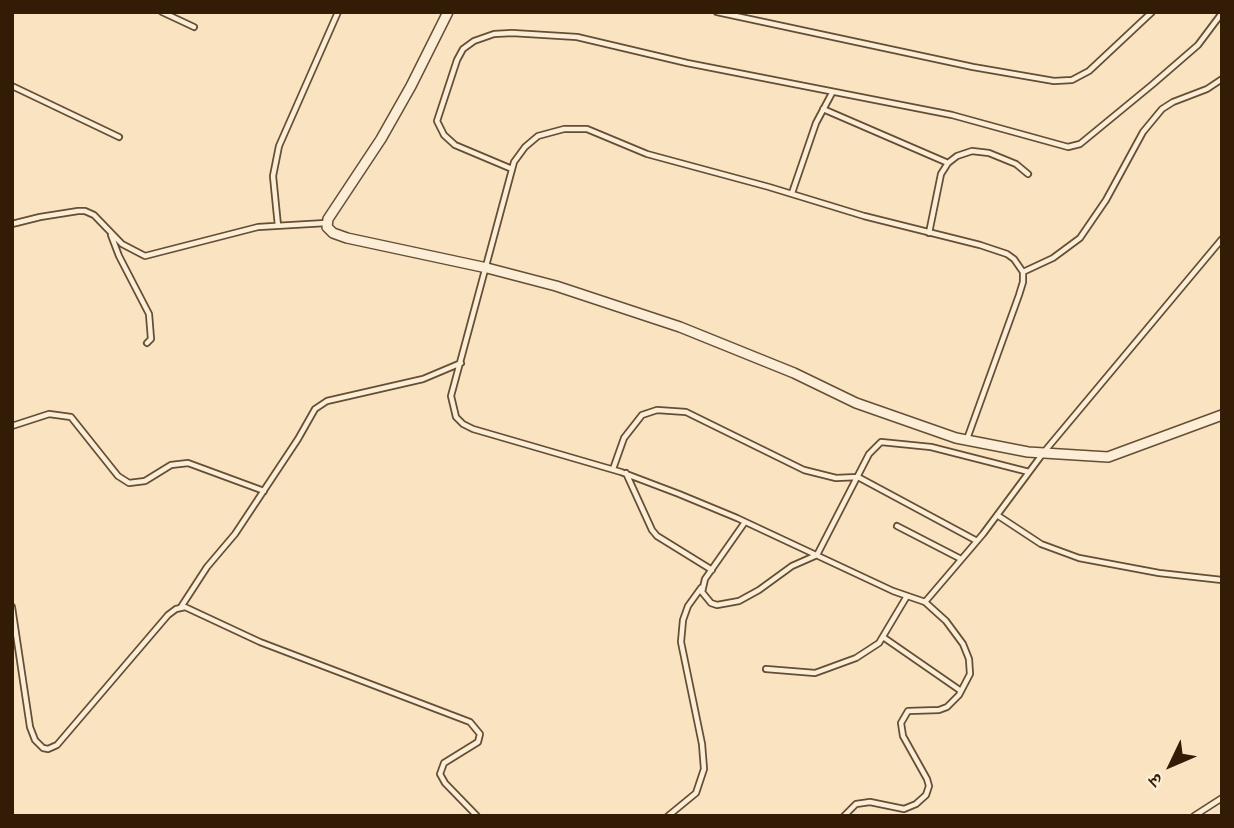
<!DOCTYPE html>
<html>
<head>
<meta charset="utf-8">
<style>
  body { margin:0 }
  #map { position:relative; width:1234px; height:828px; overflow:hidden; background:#f9e3c0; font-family:"IM FELL French Canon","Noto Serif Devanagari",serif }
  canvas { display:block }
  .frame { position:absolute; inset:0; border:14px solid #321c05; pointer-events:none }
  .north { position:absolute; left:1136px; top:730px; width:70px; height:70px; -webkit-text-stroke:5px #fbedd6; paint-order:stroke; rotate:226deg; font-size:19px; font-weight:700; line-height:28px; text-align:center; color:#321c05 }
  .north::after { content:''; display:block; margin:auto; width:24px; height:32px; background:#321c05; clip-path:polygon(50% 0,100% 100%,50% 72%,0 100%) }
</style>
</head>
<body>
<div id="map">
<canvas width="1234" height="828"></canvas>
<div class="frame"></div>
<div class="north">उ</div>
</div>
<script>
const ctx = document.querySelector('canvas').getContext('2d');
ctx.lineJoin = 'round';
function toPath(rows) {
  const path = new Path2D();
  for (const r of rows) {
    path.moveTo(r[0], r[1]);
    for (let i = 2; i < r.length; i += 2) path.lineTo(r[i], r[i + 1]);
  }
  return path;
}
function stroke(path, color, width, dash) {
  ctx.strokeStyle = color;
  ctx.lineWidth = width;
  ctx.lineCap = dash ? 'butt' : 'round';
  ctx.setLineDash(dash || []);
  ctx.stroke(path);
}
const service = toPath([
  [162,12,194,27],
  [717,12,973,67,1054,81,1072,80,1089,71,1152,12],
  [12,86,119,137],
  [823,109,948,163],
  [512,169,455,145,444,135,437,121,457,60,463,49,474,41,494,34,512,33,577,37,687,63,952,115,1068,147,1080,144,1153,84,1198,45,1222,13],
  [792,193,816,123,832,93],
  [12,224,40,217,78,211,85,211,94,215,122,244,145,256,258,227,326,223],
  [278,226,273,176,279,146,338,12],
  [929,233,941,174,948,163,957,156,972,151,989,153,1016,164,1028,174],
  [111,235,119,256,149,314,151,339,147,343],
  [12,426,49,414,71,417,118,476,129,483,145,481,171,465,188,463,264,491],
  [967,439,1019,295,1023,282,1023,272],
  [613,469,624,438,642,415,657,410,686,412,804,470,836,478,858,477,977,541],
  [626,473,652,530,657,536,712,570],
  [997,515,1041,544,1079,558,1159,573,1222,580],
  [745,522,705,579,702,592,711,603,717,605,739,601,759,590,792,566,817,555,869,454,881,442,931,447,1029,472],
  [897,526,961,559],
  [925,602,983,534,1044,452,1222,239],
  [12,607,30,727,35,740,43,748,48,749,57,745,168,615,176,609,185,607,260,642,470,722,480,734,478,742,444,763,440,774,445,783,477,816],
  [181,607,207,567,235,534,298,439,315,409,327,401,423,379,461,363],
  [883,637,961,691],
  [766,669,815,673,856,658,879,643,907,596],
  [668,816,696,793,704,769,702,744,681,642,683,620,688,606,701,588],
  [844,816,856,804,870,802,904,809,916,804,926,795,929,786,927,779,903,736,901,723,908,711,939,710,947,707,959,695,970,674,969,659,963,644,946,621,925,602,893,591,737,518,679,494,621,472,473,429,463,424,456,417,451,396,514,162,525,147,538,136,564,129,587,129,647,154,769,187,864,216,980,245,1007,254,1014,259,1023,272,1053,258,1080,238,1106,200,1143,132,1162,109,1173,102,1207,89,1222,79],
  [1194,816,1222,798]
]);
const minor = toPath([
  [448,12,411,86,381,139,328,219,327,227,333,233,347,238,487,268,556,286,680,327,794,373,856,403,956,438,1028,452,1108,457,1222,415]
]);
stroke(service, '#644e34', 8);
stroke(minor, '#644e34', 12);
stroke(service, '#fbedd6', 4.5);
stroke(minor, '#fbedd6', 9);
</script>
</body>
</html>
